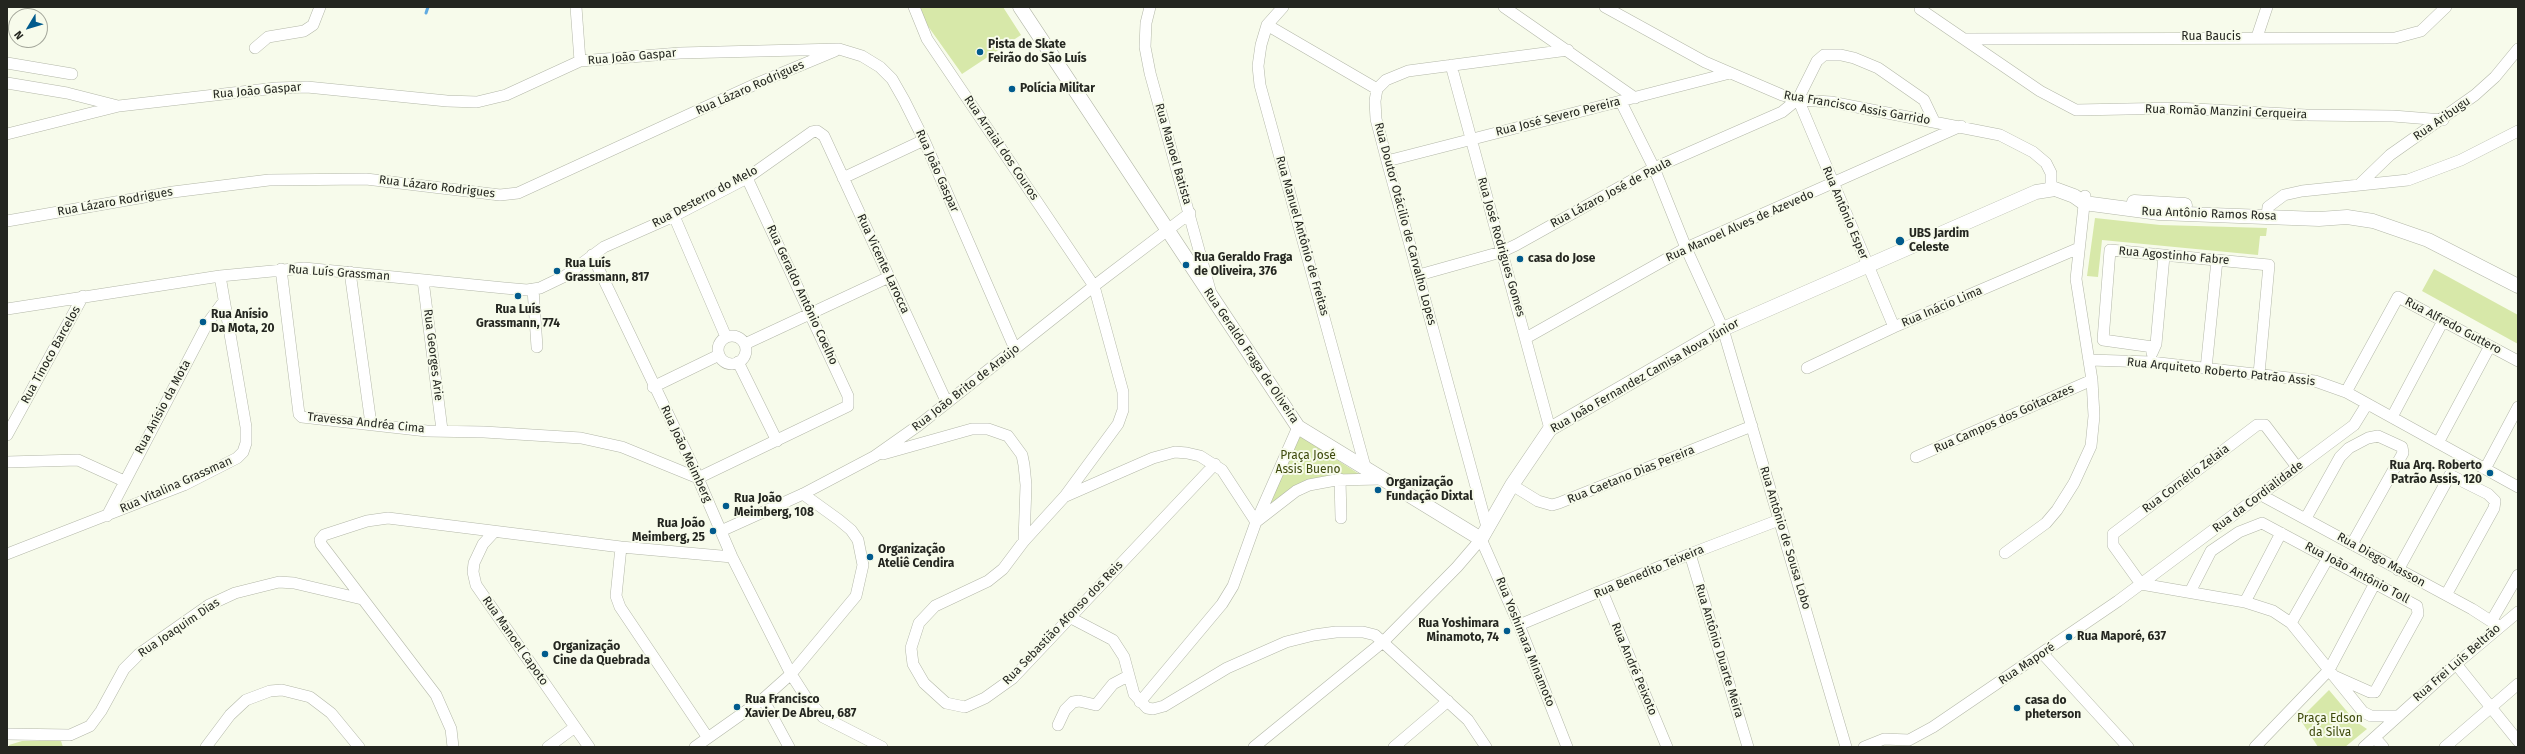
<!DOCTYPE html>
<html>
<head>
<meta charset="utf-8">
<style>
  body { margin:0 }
  #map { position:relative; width:2525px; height:754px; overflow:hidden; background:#f7fbeb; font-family:"Fira Sans",sans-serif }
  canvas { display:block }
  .frame { position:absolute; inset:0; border:8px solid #242620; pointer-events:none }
  .north { position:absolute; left:8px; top:8px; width:40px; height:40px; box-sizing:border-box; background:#f7fbeb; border:1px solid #a3a69a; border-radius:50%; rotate:232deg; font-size:11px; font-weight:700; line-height:16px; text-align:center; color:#242620 }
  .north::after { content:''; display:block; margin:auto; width:14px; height:18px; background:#015b8d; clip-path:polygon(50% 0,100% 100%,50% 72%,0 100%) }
</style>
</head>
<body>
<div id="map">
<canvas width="2525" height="754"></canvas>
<div class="frame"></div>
<div class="north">N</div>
</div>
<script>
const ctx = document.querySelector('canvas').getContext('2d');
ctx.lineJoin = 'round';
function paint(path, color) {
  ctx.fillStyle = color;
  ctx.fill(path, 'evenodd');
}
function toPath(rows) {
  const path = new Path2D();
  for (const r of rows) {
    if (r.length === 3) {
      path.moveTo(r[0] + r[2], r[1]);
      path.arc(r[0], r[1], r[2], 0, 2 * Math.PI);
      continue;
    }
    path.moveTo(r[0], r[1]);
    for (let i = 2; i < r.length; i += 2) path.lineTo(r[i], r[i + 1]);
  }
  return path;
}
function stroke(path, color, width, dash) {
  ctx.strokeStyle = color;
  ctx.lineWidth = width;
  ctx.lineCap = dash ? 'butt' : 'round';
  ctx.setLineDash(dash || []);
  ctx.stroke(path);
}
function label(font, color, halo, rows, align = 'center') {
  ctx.font = font + ' "Fira Sans",sans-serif';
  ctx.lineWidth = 4;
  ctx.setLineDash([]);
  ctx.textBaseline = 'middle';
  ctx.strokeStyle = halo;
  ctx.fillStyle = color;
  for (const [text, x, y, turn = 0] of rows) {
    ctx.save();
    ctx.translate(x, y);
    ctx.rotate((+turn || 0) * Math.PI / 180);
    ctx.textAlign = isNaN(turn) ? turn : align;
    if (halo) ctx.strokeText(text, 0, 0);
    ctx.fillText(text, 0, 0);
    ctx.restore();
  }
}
const green = toPath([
  [920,7,1003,7,1021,35,962,74,925,22],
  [2095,218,2160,225,2267,228,2266,236,2260,236,2258,255,2102,240,2098,277,2087,276],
  [2434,269,2518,315,2518,344,2422,291],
  [1300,436,1359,474,1323,478,1264,509],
  [2329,690,2355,721,2367,729,2345,747,2318,747,2300,719],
  [22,741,61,741,63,747,9,747,9,745]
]);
const stream = toPath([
  [426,13,428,7]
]);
const minor = toPath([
  [576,7,580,61],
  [914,7,927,39,1094,286,1123,392,1123,410,1118,424,1065,496,1024,541,1003,569,988,581,935,606,919,623,911,648,913,664,924,683,946,703,965,707,985,698,1013,678,1215,464],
  [1150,7,1146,23,1145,47,1150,73,1210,290],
  [1283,7,1267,25,1261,45,1258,66,1260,85,1366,470],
  [1504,7,1635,98],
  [1605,7,1705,62,1782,95,1800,100,1831,102,2000,135,2033,152,2046,163,2051,173,2051,189],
  [1920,9,2040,91,2076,110,2177,108,2306,115,2393,116,2443,120],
  [1267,25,1377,89],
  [2257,37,2267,7],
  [1965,39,2395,38,2421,31,2446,7],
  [255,48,268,37,304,31,313,25,320,7],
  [7,63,72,74],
  [1451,65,1550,429],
  [7,83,67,93,118,106],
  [1798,99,1894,327],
  [1621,102,1654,168,1686,248,1723,329,1846,747],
  [7,134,119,106,276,88,307,87,447,101,477,102,506,95,580,61,680,53,839,49,862,56,880,67,892,79,904,100,924,140,1015,349],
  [1387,161,1730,73],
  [843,178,924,140],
  [2360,184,2390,155,2475,95,2495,77,2518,49],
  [674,216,726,337],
  [2267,216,2268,207,2284,195,2302,191,2408,180,2461,160,2518,131],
  [7,221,173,192,269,180,366,179,500,195,518,193,758,83,835,51],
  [592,255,691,462,732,557,791,674,807,699,823,717,882,747],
  [281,269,299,414,302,417,427,431,484,432,581,438,622,447,698,478,848,406,848,396,747,178],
  [350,272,371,424],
  [1419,275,1501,252,1516,245,1654,168,1782,112,1798,99,1817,61,1824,55,1841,55,1854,58,1878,68,1924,100,1934,121],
  [423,280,442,430],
  [533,289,537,347],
  [7,309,220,276,304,268,504,288,527,290,540,288,565,276,604,247,674,216,747,178,812,132,817,131,824,136,947,403],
  [732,350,14],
  [1526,338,1686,248,1961,126],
  [745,344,889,277],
  [2153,347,2103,340,2110,250,2269,265,2259,374],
  [2152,353,2156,344,2164,256],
  [2090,360,2151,362,2315,381,2346,392,2518,487],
  [738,362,777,441],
  [1807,368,1894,327,2079,248],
  [2206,369,2217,260],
  [653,387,719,355],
  [2346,392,2398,297,2518,361],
  [2392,417,2443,321],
  [7,435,83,296],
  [2438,443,2490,346],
  [883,454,972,429,988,429,1008,436,1022,455,1024,465,1026,485,1024,541],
  [1916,457,2092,380],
  [7,462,78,460,124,481],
  [2485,469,2518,407],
  [1340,479,1341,518],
  [1512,485,1538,501,1552,505,1559,503,1752,426],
  [2261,495,2472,609,2500,627],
  [1066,496,1153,458,1175,452,1187,453,1200,456,1222,470,1256,522,1233,586,1222,604,1140,702],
  [107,516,207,324,224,301],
  [2306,518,2340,457,2349,448,2368,438,2378,436,2402,447,2403,453,2352,544],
  [1257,520,1298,427],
  [1256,522,1296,491,1309,485,1336,480,1381,479],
  [1487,527,1387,161,1376,119,1375,101,1377,89,1386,80,1408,71,1568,50],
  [721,531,803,494,875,456,919,425,1094,286,1190,213],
  [494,532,483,544,474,563,473,572,476,585,589,747],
  [621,547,616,596,620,607,708,738],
  [2005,553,2046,523,2057,510,2074,483,2091,446,2094,416,2092,380,2076,279,2085,196],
  [7,554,184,485,237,458,243,452,246,443,246,427,220,276],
  [1690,554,1748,747],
  [2398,570,2450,475,2488,494,2495,501,2494,508,2446,595],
  [2141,584,2245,602,2273,611,2291,623,2363,712,2371,716,2398,716],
  [2141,584,2113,545,2113,534,2257,425,2265,425,2297,467],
  [1602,591,1667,747],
  [2190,592,2211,551,2239,532,2262,523,2417,606,2418,614,2375,692,2370,692,2334,676],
  [2245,602,2281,533],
  [1071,618,1113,640,1124,657,1134,694,1147,708,1153,709,1164,706,1227,668,1286,642,1314,635,1336,632,1363,632,1375,635,1468,720,1486,747],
  [2492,620,2518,575],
  [2291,623,2328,558],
  [1519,625,1690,554,1779,520],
  [2043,654,2128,747],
  [2456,664,2518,741],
  [763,699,789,747],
  [1058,725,1065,710,1073,702,1079,701,1096,705,1113,684,1128,676],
  [7,734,70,735,90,726,101,711,124,669,139,654,209,605,235,593,279,582,294,583,362,599],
  [2375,738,2383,747],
  [1909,740,1933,727,2118,601,2354,425,2367,404],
  [206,747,230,715,246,700,270,691,282,690,310,697,331,713,359,747],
  [453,747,451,729,436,695,321,544,320,540,324,535,367,521,388,518,621,547,732,557],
  [548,747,575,727],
  [695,747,763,699,791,674,856,596,863,565,858,540,851,530,839,520,803,494],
  [1254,747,1384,641,1457,567,1481,539,1519,625,1567,747],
  [1394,747,1448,701],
  [1864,747,1884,739,1909,740],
  [2255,747,2329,670,2375,583],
  [2364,747,2456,664,2518,612],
  [2445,747,2518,684]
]);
const major = toPath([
  [1020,7,1298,427,1481,539,1512,485,1550,429,1723,329,2036,192,2055,189,2074,196,2084,203,2159,213,2319,219,2347,217,2373,221,2428,240,2518,286],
  [2134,202,2185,205]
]);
const markers = [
  [980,52,4,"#015b8d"],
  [1012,89,4,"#015b8d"],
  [1900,241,5,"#015b8d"],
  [1520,259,4,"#015b8d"],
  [1186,265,4,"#015b8d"],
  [557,271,4,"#015b8d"],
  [518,296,4,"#015b8d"],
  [203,322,4,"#015b8d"],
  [2490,473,4,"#015b8d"],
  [1378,490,4,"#015b8d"],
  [726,506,4,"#015b8d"],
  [713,531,4,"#015b8d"],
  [870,557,4,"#015b8d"],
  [1507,631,4,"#015b8d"],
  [2069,637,4,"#015b8d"],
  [545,654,4,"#015b8d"],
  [737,707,4,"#015b8d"],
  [2017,708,4,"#015b8d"]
];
const streetNames = [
  ["Rua Baucis",2211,37],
  ["Rua João Gaspar",632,57,-5],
  ["Rua Lázaro Rodrigues",750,88,-24],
  ["Rua João Gaspar",257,91,-5],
  ["Rua Francisco Assis Garrido",1857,108,10],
  ["Rua Romão Manzini Cerqueira",2226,112,2],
  ["Rua José Severo Pereira",1558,117,-14],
  ["Rua Aribugu",2442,119,-35],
  ["Rua Arraial dos Couros",1001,148,56],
  ["Rua Manoel Batista",1173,154,74],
  ["Rua João Gaspar",937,171,66],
  ["Rua Lázaro Rodrigues",437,187,7],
  ["Rua Lázaro José de Paula",1611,193,-28],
  ["Rua Desterro do Melo",705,197,-28],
  ["Rua Lázaro Rodrigues",115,202,-10],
  ["Rua Antônio Esper",1845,213,67],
  ["Rua Antônio Ramos Rosa",2209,214,2],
  ["Rua Doutor Otácilio de Carvalho Lopes",1405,224,75],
  ["Rua Manoel Alves de Azevedo",1740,226,-24],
  ["Rua Manuel Antônio de Freitas",1302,236,74],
  ["Rua José Rodrigues Gomes",1501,247,74],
  ["Rua Agostinho Fabre",2174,256,5],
  ["Rua Vicente Larocca",883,264,65],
  ["Rua Luís Grassman",339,273,4],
  ["Rua Geraldo Antônio Coelho",802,295,65],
  ["Rua Inácio Lima",1942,307,-23],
  ["Rua Alfredo Guttero",2453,326,28],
  ["Rua Tinoco Barcelos",51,355,-61],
  ["Rua Georges Arie",433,355,83],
  ["Rua Geraldo Fraga de Oliveira",1251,356,56],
  ["Rua Arquiteto Roberto Patrão Assis",2221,372,6],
  ["Rua João Fernandez Camisa Nova Júnior",1645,376,-30],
  ["Rua João Brito de Araújo",966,388,-38],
  ["Rua Anísio da Mota",163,407,-62],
  ["Rua Campos dos Goitacazes",2004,419,-24],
  ["Travessa Andréa Cima",366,423,6],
  ["Rua João Meimberg",686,454,65],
  ["Rua Caetano Dias Pereira",1631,475,-22],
  ["Rua Cornélio Zelaia",2186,479,-37],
  ["Rua Vitalina Grassman",176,485,-24],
  ["Rua da Cordialidade",2258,497,-37],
  ["Rua Antônio de Sousa Lobo",1785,538,73],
  ["Rua Diego Masson",2381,560,29],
  ["Rua Benedito Teixeira",1649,572,-23],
  ["Rua João Antônio Toll",2357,573,28],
  ["Rua Sebastião Afonso dos Reis",1063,623,-46],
  ["Rua Joaquim Dias",179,628,-34],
  ["Rua Manoel Capoto",515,641,55],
  ["Rua Yoshimara Minamoto",1525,642,68],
  ["Rua Antônio Duarte Meira",1719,651,73],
  ["Rua Frei Luís Beltrão",2457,663,-41],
  ["Rua Maporé",2027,664,-34],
  ["Rua André Peixoto",1634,669,67]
];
const poiNames = [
  ["Pista de Skate",988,45],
  ["Feirão do São Luís",988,59],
  ["Polícia Militar",1020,89],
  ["UBS Jardim",1909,234],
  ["Celeste",1909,248],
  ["Rua Geraldo Fraga",1194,258],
  ["de Oliveira, 376",1194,272],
  ["casa do Jose",1528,259],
  ["Rua Luís",565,264],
  ["Grassmann, 817",565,278],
  ["Rua Luís",518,310,"center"],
  ["Grassmann, 774",518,324,"center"],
  ["Rua Anísio",211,315],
  ["Da Mota, 20",211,329],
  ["Rua Arq. Roberto",2482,466,"right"],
  ["Patrão Assis, 120",2482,480,"right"],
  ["Organização",1386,483],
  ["Fundação Dixtal",1386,497],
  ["Rua João",734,499],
  ["Meimberg, 108",734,513],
  ["Rua João",705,524,"right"],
  ["Meimberg, 25",705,538,"right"],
  ["Organização",878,550],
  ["Ateliê Cendira",878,564],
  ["Rua Yoshimara",1499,624,"right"],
  ["Minamoto, 74",1499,638,"right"],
  ["Rua Maporé, 637",2077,637],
  ["Organização",553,647],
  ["Cine da Quebrada",553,661],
  ["Rua Francisco",745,700],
  ["Xavier De Abreu, 687",745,714],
  ["casa do",2025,701],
  ["pheterson",2025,715]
];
const parkNames = [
  ["Praça José",1308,456],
  ["Assis Bueno",1308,470],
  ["Praça Edson",2330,719],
  ["da Silva",2330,733]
];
paint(green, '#d7e8a9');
stroke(stream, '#61abe1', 3);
stroke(minor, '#b3b7a8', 12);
stroke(major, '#b3b7a8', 15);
stroke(minor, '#fff', 11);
stroke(major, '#fff', 14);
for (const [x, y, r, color] of markers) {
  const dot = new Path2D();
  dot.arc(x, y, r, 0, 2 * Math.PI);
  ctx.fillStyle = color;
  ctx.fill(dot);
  stroke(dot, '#f7fbeb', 1.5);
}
label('12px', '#242620', '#f7fbeb', streetNames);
label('bold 12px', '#242620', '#f7fbeb', poiNames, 'left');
label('12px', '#3d490b', '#f7fbeb', parkNames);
</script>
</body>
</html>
